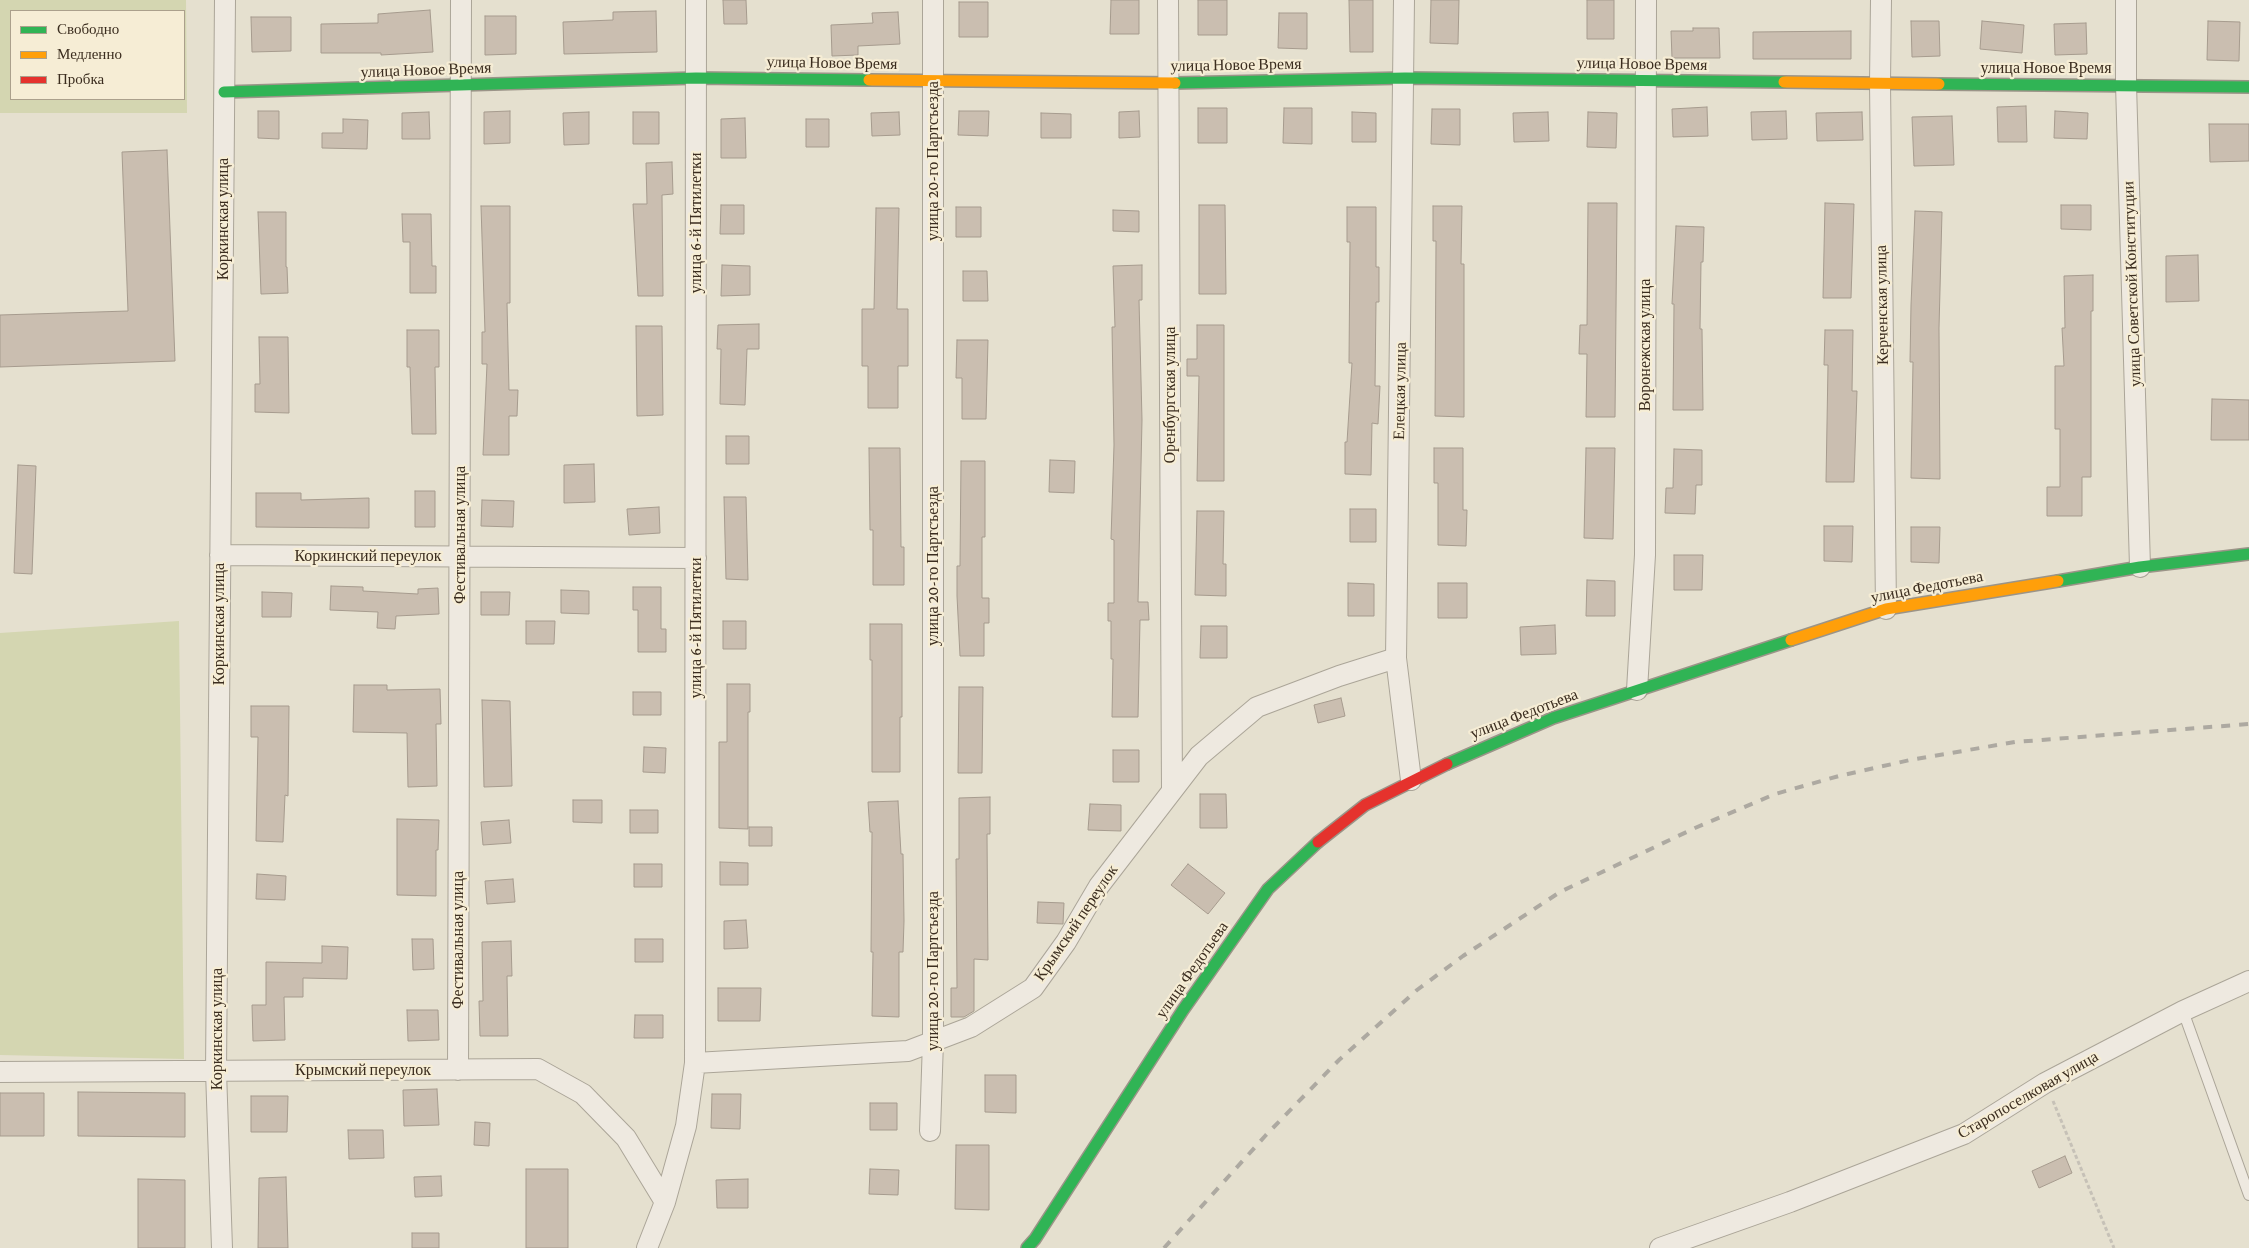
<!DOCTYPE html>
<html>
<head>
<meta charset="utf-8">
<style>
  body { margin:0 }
  #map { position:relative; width:2249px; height:1248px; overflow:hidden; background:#e5e0cf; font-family:"Crimson Pro",serif }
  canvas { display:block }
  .legend { position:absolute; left:10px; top:10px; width:175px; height:90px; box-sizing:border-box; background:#f6edd5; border:1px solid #aba08c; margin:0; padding:6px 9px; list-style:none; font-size:15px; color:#3b2d1f }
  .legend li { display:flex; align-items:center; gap:10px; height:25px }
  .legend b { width:25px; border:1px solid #aba08c }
</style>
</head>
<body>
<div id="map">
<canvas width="2249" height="1248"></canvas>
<ul class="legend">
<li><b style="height:6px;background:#30b455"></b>Свободно</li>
<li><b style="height:6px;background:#ff9f0a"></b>Медленно</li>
<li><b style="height:6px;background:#e5322d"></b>Пробка</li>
</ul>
</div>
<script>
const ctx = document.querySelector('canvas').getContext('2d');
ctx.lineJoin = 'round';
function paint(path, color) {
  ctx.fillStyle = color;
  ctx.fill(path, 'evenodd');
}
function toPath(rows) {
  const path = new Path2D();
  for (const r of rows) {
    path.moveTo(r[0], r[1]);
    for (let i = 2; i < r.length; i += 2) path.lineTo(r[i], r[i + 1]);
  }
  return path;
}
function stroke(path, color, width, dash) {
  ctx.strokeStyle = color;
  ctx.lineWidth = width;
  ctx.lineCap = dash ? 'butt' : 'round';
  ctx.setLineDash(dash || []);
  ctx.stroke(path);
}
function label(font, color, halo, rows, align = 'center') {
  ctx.font = font + ' "Crimson Pro",serif';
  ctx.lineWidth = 4.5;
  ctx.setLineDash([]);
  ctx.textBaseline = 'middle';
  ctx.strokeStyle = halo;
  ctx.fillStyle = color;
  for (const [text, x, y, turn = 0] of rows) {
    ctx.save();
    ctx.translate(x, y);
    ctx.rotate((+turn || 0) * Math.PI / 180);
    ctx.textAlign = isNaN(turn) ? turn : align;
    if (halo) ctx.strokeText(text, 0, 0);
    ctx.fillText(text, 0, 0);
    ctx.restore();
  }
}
const green = toPath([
  [0,0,186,0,187,113,0,113],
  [184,11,184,99,11,99,11,11],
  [179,621,184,1059,0,1055,0,633]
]);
const building = toPath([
  [723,0,746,0,747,24,724,24,723,0],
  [1111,0,1139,0,1139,34,1110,34,1111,0],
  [1198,0,1227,0,1227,35,1198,35,1198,0],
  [1349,0,1373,0,1373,52,1350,52,1349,0],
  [1431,0,1459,0,1458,44,1430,43,1431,0],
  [1587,0,1614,0,1614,39,1587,39,1587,0],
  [959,2,988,2,988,37,959,37,959,2],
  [430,10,433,52,381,55,381,53,321,53,321,24,378,23,378,14,430,10],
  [656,11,657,52,564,54,563,22,613,20,613,12,656,11],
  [898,12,900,44,858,46,858,55,832,56,831,25,873,23,872,13,898,12],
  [1279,13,1307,13,1307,49,1278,48,1279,13],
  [485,16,516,16,516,54,485,55,485,16],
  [251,17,291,17,291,51,252,52,251,17],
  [1911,21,1939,21,1940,56,1912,57,1911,21],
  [1982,21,2024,25,2022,53,1980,49,1982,21],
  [2208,21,2240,22,2239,61,2207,60,2208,21],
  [2086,23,2087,54,2055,55,2054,24,2086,23],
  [1693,28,1719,28,1720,58,1672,58,1671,31,1693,31,1693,28],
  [1851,31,1851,59,1753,59,1753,32,1851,31],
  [2026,106,2027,142,1998,142,1997,107,2026,106],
  [1707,107,1708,136,1673,137,1672,109,1707,107],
  [1198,108,1227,108,1227,143,1198,143,1198,108],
  [1284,108,1312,108,1312,144,1283,143,1284,108],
  [1432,109,1460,109,1460,145,1431,144,1432,109],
  [258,111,279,111,279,139,258,138,258,111],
  [510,111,510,143,484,144,484,112,510,111],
  [959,111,989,111,988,136,958,135,959,111],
  [1139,111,1140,137,1119,138,1119,112,1139,111],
  [1786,111,1787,139,1752,140,1751,112,1786,111],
  [2055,111,2088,113,2087,139,2054,138,2055,111],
  [429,112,430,139,402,139,402,113,429,112],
  [589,112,589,144,564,145,563,113,589,112],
  [633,112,659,112,659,144,633,144,633,112],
  [899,112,900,135,872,136,871,113,899,112],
  [1352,112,1376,113,1376,142,1352,142,1352,112],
  [1548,112,1549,141,1514,142,1513,113,1548,112],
  [1588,112,1617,113,1616,148,1587,147,1588,112],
  [1862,112,1863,140,1817,141,1816,113,1862,112],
  [1041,113,1071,114,1071,138,1041,138,1041,113],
  [1952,116,1954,165,1914,166,1912,117,1952,116],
  [745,118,746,158,721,158,721,119,745,118],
  [343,119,368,120,367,149,322,148,322,133,343,133,343,119],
  [806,119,829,119,829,147,806,147,806,119],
  [2209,124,2249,124,2249,161,2210,162,2209,124],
  [167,150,175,361,0,367,0,315,128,311,122,152,167,150],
  [672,162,673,194,662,195,663,296,638,296,633,204,647,204,646,163,672,162],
  [1588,203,1617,203,1615,417,1586,417,1587,354,1579,354,1580,325,1587,325,1588,203],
  [1825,203,1854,204,1851,298,1823,298,1825,203],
  [721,205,744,205,744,234,720,234,721,205],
  [1199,205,1225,205,1226,294,1199,294,1199,205],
  [2061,205,2091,205,2091,230,2061,229,2061,205],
  [481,206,510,206,510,303,507,303,509,390,518,390,517,416,509,416,509,455,483,455,487,364,482,364,482,332,485,332,481,206],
  [1433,206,1462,206,1461,264,1464,264,1464,417,1435,416,1436,241,1433,241,1433,206],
  [956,207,981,207,981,237,956,237,956,207],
  [1347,207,1376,207,1376,267,1379,267,1379,302,1376,302,1375,386,1380,386,1378,424,1372,423,1371,475,1345,474,1345,442,1347,442,1352,363,1349,363,1350,242,1347,242,1347,207],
  [876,208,899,208,897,309,908,309,908,366,898,366,898,408,868,408,868,366,862,366,862,309,874,309,876,208],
  [1113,210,1139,211,1139,232,1113,231,1113,210],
  [1915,211,1942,212,1939,328,1940,479,1911,478,1913,362,1910,362,1911,305,1915,211],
  [258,212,286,212,286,267,287,267,288,293,261,294,258,212],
  [402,214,431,214,432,266,436,266,436,293,410,293,410,242,403,242,402,214],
  [1676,226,1704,227,1703,262,1701,262,1700,329,1702,329,1703,410,1673,410,1674,304,1672,304,1676,226],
  [2198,255,2199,301,2166,302,2166,256,2198,255],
  [722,265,750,266,750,295,721,296,722,265],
  [1142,265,1142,300,1139,300,1142,420,1138,602,1148,602,1149,620,1140,620,1138,717,1112,717,1113,659,1111,659,1111,621,1108,621,1108,603,1114,603,1114,540,1111,539,1114,445,1112,327,1115,327,1113,266,1142,265],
  [963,271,987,271,988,301,963,301,963,271],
  [2093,275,2093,311,2091,311,2091,477,2082,477,2082,516,2047,516,2047,487,2060,487,2060,429,2055,429,2055,366,2064,366,2062,328,2065,328,2064,276,2093,275],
  [759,324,759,349,747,349,745,405,720,404,721,349,717,349,718,325,759,324],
  [1197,325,1224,325,1224,481,1197,481,1199,376,1187,376,1187,359,1197,359,1197,325],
  [636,326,662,326,663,415,637,416,636,326],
  [407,330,439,330,439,367,435,367,436,434,412,434,410,367,407,367,407,330],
  [1825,330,1853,330,1852,391,1857,391,1854,482,1826,482,1828,365,1824,365,1825,330],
  [259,337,288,337,289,413,255,412,255,384,260,384,259,337],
  [957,340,988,340,986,419,962,419,962,378,956,378,957,340],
  [2212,399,2249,400,2249,440,2211,440,2212,399],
  [726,436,749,436,749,464,726,464,726,436],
  [869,448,900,448,901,547,904,547,904,585,873,585,873,530,870,530,869,448],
  [1434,448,1463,448,1463,510,1467,510,1466,546,1438,545,1438,483,1434,483,1434,448],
  [1586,448,1615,448,1613,539,1584,538,1586,448],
  [1674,449,1702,450,1702,485,1696,485,1695,514,1665,513,1666,488,1673,488,1674,449],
  [1050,460,1075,461,1074,493,1049,492,1050,460],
  [961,461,985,461,985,537,982,537,982,598,989,598,989,623,984,623,984,656,960,656,957,596,957,566,960,566,961,461],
  [594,464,595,502,564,503,564,465,594,464],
  [18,465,36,466,32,574,14,573,18,465],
  [415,491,435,491,435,527,415,527,415,491],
  [256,493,301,493,301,500,369,498,369,528,256,527,256,493],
  [724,497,746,497,748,580,726,579,724,497],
  [482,500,514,501,513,527,481,526,482,500],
  [659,507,660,533,629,535,627,509,659,507],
  [1350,509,1376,509,1376,542,1350,542,1350,509],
  [1197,511,1224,511,1223,564,1226,564,1226,596,1195,595,1197,511],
  [1824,526,1853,526,1852,562,1824,561,1824,526],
  [1911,527,1940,527,1939,563,1911,562,1911,527],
  [1674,555,1703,555,1702,590,1674,590,1674,555],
  [1587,580,1615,581,1615,616,1586,616,1587,580],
  [1348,583,1374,584,1374,616,1348,616,1348,583],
  [1438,583,1467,583,1467,618,1438,618,1438,583],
  [331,586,363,587,363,591,418,594,418,589,438,588,439,614,396,616,395,629,377,628,378,612,330,610,331,586],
  [633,587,661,587,661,629,666,629,666,652,638,652,638,610,633,610,633,587],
  [561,590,589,591,589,614,561,613,561,590],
  [262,592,292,593,291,617,262,617,262,592],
  [481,592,510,592,509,615,481,615,481,592],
  [526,621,555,621,554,644,526,644,526,621],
  [723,621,746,621,746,649,723,649,723,621],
  [870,624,902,624,902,717,900,717,900,772,872,772,872,660,870,660,870,624],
  [1555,625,1556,654,1521,655,1520,627,1555,625],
  [1201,626,1227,626,1227,658,1200,658,1201,626],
  [727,684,750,684,750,712,748,712,748,829,719,828,719,742,727,742,727,684],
  [354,685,387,685,387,690,440,689,441,724,436,724,437,786,408,787,407,733,353,732,354,685],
  [959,687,983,687,982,773,958,773,959,687],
  [633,692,661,692,661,715,633,715,633,692],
  [1341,698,1345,716,1318,723,1314,705,1341,698],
  [482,700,510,701,512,786,484,787,482,700],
  [251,706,289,706,288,796,285,795,283,842,256,841,258,737,251,737,251,706],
  [644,747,666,748,665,773,643,772,644,747],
  [1113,750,1139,750,1139,782,1113,782,1113,750],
  [1200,794,1226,794,1227,828,1200,828,1200,794],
  [990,797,990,834,987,834,988,960,974,959,974,1011,964,1017,951,1017,951,988,957,988,956,859,959,859,959,798,990,797],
  [573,800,602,800,602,823,573,822,573,800],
  [898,801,901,854,903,854,904,921,903,952,899,952,899,1017,872,1016,873,952,871,952,872,832,870,832,868,802,898,801],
  [1090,804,1121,805,1121,831,1088,830,1090,804],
  [630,810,658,810,658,833,630,833,630,810],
  [397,819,439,820,438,850,436,850,436,896,397,895,397,819],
  [509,820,511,843,483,845,481,822,509,820],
  [749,827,772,827,772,846,749,846,749,827],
  [720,862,748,863,748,885,720,885,720,862],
  [634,864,662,864,662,887,634,887,634,864],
  [1188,864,1225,893,1208,914,1171,885,1188,864],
  [257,874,286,876,285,900,256,899,257,874],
  [513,879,515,902,487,904,485,881,513,879],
  [1038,902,1064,903,1063,924,1037,923,1038,902],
  [746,920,748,948,724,949,724,921,746,920],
  [412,939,433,939,434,969,413,970,412,939],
  [635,939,663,939,663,962,635,962,635,939],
  [511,941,512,976,507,976,508,1036,480,1036,479,1001,483,1001,482,942,511,941],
  [322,946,348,947,347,979,303,978,303,997,284,997,285,1040,253,1041,252,1005,266,1005,266,962,322,963,322,946],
  [718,988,761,988,760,1021,718,1021,718,988],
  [407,1010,438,1010,439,1040,408,1041,407,1010],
  [635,1015,663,1015,663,1038,634,1038,635,1015],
  [985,1075,1016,1075,1016,1113,985,1112,985,1075],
  [437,1089,439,1125,404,1126,403,1090,437,1089],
  [78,1092,185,1093,185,1137,78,1136,78,1092],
  [0,1093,44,1093,44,1136,0,1136,0,1093],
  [712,1094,741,1094,740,1129,711,1128,712,1094],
  [251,1096,288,1096,287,1132,251,1132,251,1096],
  [870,1103,897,1103,897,1130,870,1130,870,1103],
  [475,1122,490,1123,489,1146,474,1145,475,1122],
  [348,1130,383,1130,384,1158,349,1159,348,1130],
  [956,1145,989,1145,989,1210,955,1209,956,1145],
  [2065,1156,2072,1173,2039,1188,2032,1171,2065,1156],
  [526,1169,568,1169,568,1248,526,1248,526,1169],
  [870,1169,899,1170,898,1195,869,1194,870,1169],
  [441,1176,442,1196,415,1197,414,1177,441,1176],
  [286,1177,288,1248,258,1248,259,1178,286,1177],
  [138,1179,185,1180,185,1248,138,1248,138,1179],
  [748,1179,748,1208,717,1208,716,1180,748,1179],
  [412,1233,439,1233,439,1248,412,1248,412,1233]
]);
const path = toPath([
  [2053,1101,2114,1248]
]);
const lane = toPath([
  [2183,1011,2249,1195]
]);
const street = toPath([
  [1168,0,1172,790],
  [1404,0,1396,658,1411,780],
  [1881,0,1880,83,1886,609],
  [2126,0,2126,84,2140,567],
  [220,555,696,558],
  [1637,690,1645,555,1646,0],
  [695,1063,908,1051,971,1027,1033,988,1066,942,1099,886,1199,756,1257,707,1339,676,1396,658],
  [458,1070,461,0],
  [0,1072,538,1069,583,1094,626,1138,665,1202],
  [930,1131,933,1041,933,0],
  [222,1248,216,1071,225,0],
  [647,1248,665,1202,686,1126,695,1063,696,0],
  [1660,1248,1790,1202,1964,1134,2045,1083,2183,1011,2249,981]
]);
const fast = toPath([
  [1175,83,1405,78,1784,82],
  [1939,84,2249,87],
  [224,92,696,78,869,80],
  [2058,581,2140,567,2249,554],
  [1447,764,1553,718,1791,640],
  [1027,1248,1035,1239,1183,1010,1268,889,1318,842]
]);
const slow = toPath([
  [869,80,1175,83],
  [1784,82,1939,84],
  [1791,640,1886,609,2058,581]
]);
const jam = toPath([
  [1318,842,1365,805,1447,764]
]);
const rail = toPath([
  [1164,1248,1266,1135,1339,1060,1417,990,1463,956,1560,892,1695,828,1775,794,1839,776,1910,760,2015,742,2249,724]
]);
const streetNames = [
  ["улица Новое Время",832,63,1],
  ["улица Новое Время",1642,64,1],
  ["улица Новое Время",1236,65,-1],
  ["улица Новое Время",2046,68],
  ["улица Новое Время",426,70,-2],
  ["улица 20-го Партсъезда",933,161,-90],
  ["Коркинская улица",223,219,-90],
  ["улица 6-й Пятилетки",696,223,-90],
  ["улица Советской Конституции",2132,284,-92],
  ["Керченская улица",1882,305,-91],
  ["Воронежская улица",1645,345,-90],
  ["Елецкая улица",1400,391,-89],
  ["Оренбургская улица",1170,395,-90],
  ["Фестивальная улица",460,535,-90],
  ["Коркинский переулок",368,556],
  ["улица 20-го Партсъезда",933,566,-90],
  ["улица Федотьева",1927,587,-11],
  ["Коркинская улица",219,624,-90],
  ["улица 6-й Пятилетки",696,628,-90],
  ["улица Федотьева",1524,714,-21],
  ["Крымский переулок",1076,923,-56],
  ["Фестивальная улица",458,940,-90],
  ["улица Федотьева",1192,970,-55],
  ["улица 20-го Партсъезда",933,971,-90],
  ["Коркинская улица",217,1029,-90],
  ["Крымский переулок",363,1070],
  ["Старопоселковая улица",2028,1095,-30]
];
paint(green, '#d4d6b1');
paint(building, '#cabeb0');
stroke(building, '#a69b8e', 1);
stroke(lane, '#aba598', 12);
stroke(street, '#aba598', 22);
stroke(fast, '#9b9488', 14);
stroke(slow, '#9b9488', 14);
stroke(jam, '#9b9488', 14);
stroke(path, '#c6c1b7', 3, [4, 2.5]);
stroke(lane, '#eee9e0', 10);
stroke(street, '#eee9e0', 20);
stroke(fast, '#30b455', 11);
stroke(slow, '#ff9f0a', 11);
stroke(jam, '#e5322d', 11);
stroke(rail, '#ada9a1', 4, [9, 9]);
label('16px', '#3b2d1f', '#f6edd5', streetNames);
</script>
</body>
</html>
